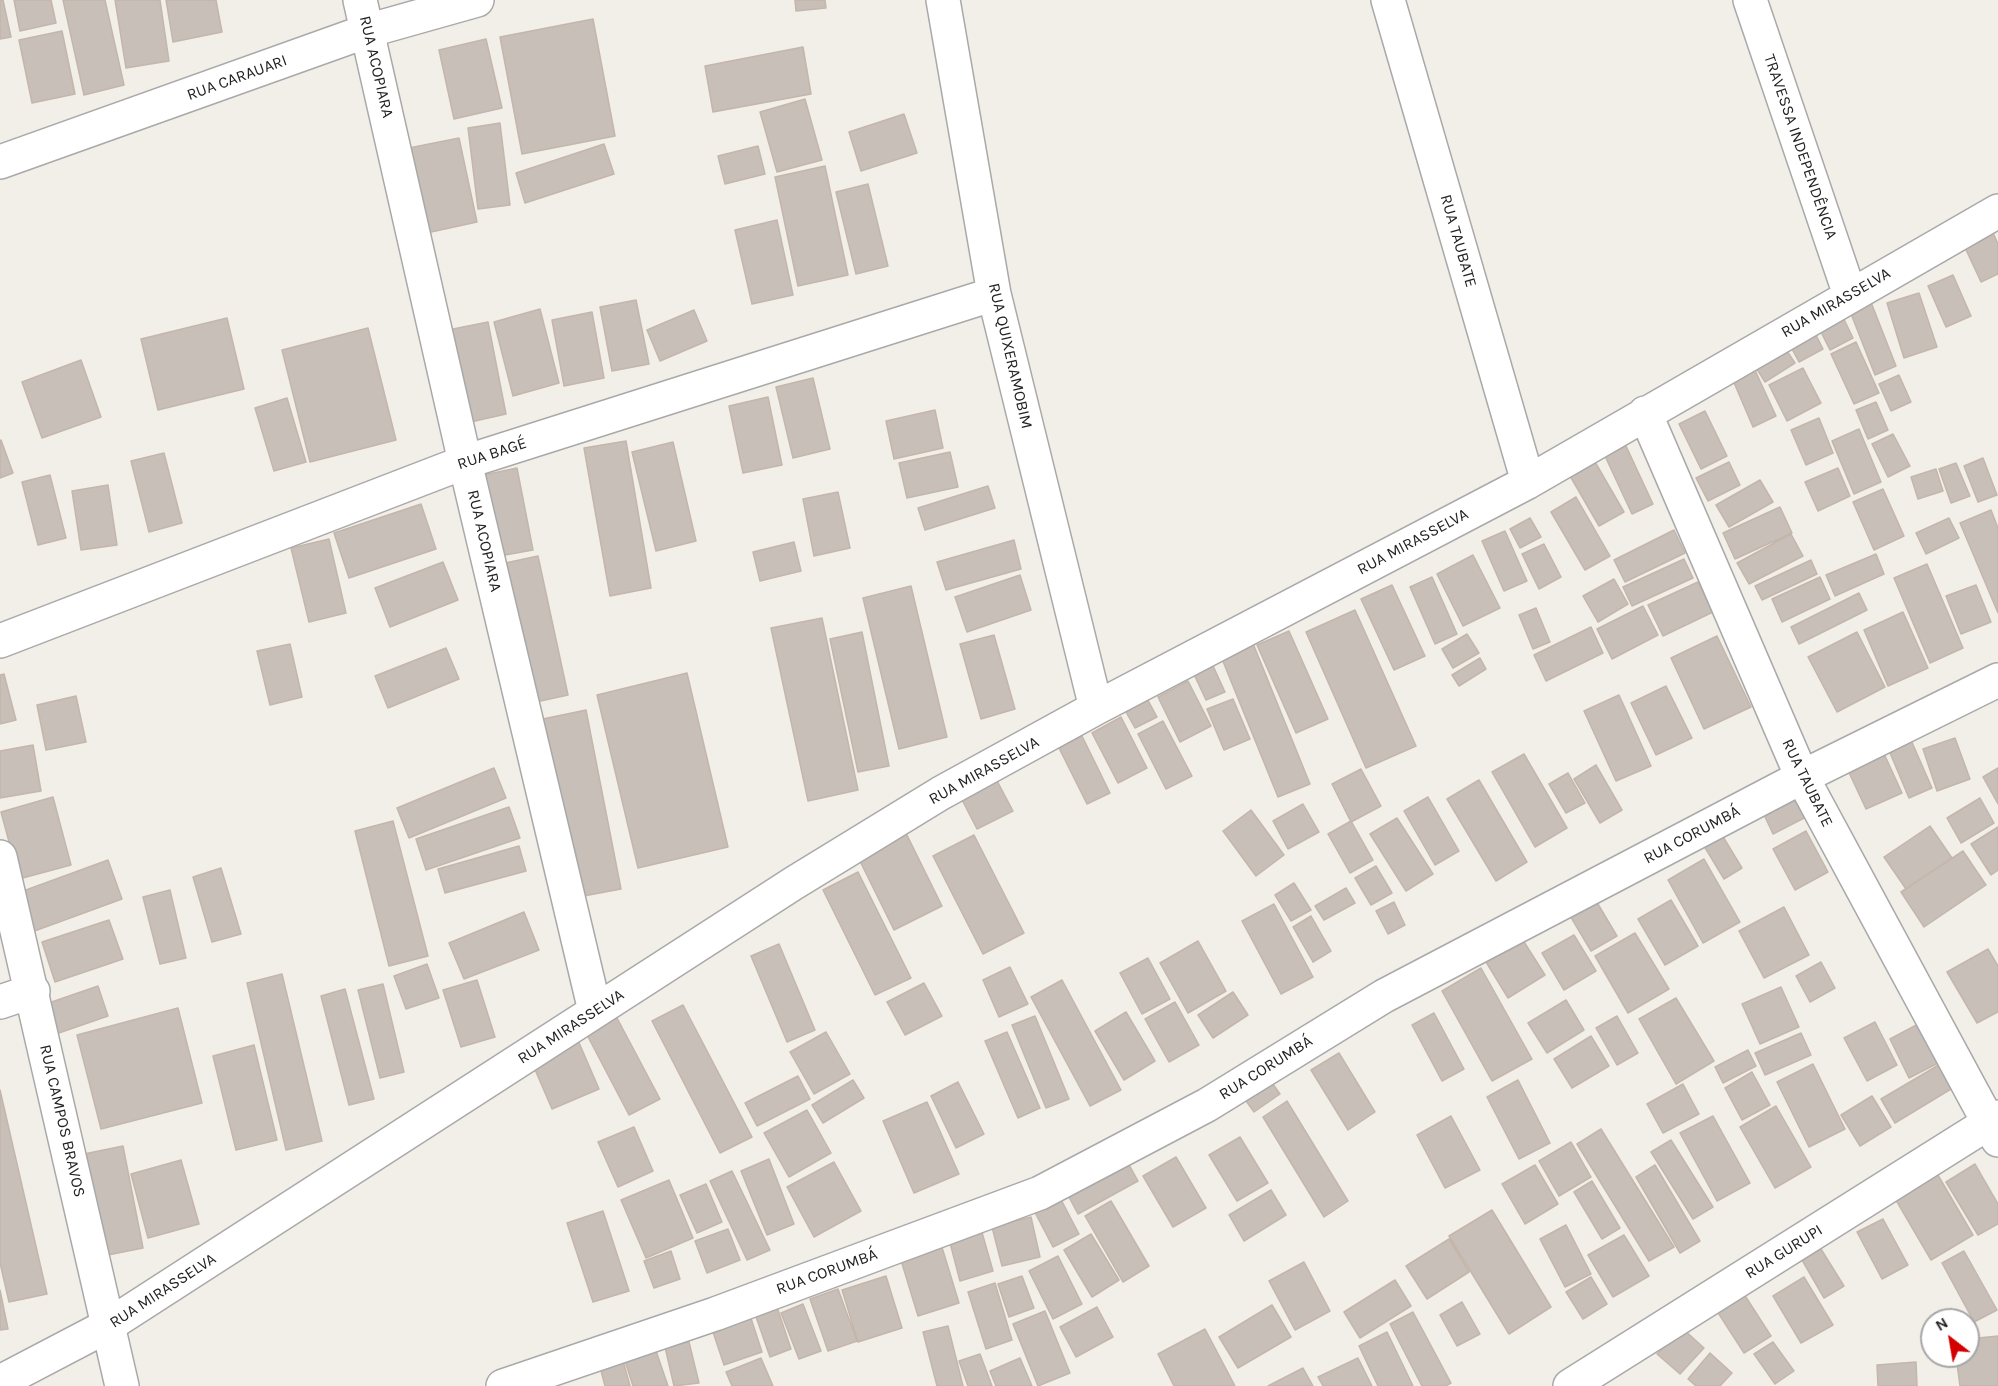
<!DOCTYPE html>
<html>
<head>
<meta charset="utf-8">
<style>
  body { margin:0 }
  #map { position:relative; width:1998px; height:1386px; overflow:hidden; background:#f2efe9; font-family:Karla,sans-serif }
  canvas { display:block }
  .north { position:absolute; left:1920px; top:1308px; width:60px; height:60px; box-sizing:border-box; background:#fff; border:2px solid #a7a7a7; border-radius:50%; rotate:329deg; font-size:16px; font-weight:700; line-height:24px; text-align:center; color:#222 }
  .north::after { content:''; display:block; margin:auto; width:21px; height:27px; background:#d40000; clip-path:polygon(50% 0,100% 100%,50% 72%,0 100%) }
</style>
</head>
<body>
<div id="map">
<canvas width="1998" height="1386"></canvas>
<div class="north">N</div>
</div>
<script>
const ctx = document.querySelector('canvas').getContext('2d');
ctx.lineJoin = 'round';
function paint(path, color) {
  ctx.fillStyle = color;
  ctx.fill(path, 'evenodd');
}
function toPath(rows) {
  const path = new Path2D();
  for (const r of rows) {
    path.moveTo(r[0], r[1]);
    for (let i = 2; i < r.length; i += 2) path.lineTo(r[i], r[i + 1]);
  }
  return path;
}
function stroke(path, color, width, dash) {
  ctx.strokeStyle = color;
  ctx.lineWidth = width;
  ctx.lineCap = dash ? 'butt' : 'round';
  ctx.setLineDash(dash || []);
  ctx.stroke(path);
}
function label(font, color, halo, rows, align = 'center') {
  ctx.font = font + ' Karla,sans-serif';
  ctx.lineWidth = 4.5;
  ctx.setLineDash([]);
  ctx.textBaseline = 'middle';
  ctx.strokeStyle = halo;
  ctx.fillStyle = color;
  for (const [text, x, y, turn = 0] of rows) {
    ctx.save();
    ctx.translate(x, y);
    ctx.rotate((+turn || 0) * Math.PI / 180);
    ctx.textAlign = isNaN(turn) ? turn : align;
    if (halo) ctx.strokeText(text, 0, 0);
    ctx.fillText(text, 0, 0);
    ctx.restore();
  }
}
const building = toPath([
  [0,0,3,0,11,37,0,39,0,0],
  [14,0,51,0,56,23,20,31,14,0],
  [63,0,105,0,124,85,84,95,63,0],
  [115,0,160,0,169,61,126,68,115,0],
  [166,0,216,0,222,32,173,42,166,0],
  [795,0,825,0,826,8,796,11,795,0],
  [593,19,615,136,522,154,500,37,593,19],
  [62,31,75,94,32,103,19,40,62,31],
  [486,39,502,108,454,119,439,50,486,39],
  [803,47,811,94,713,112,705,66,803,47],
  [805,99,822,160,777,172,760,112,805,99],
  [904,114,917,153,861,171,849,132,904,114],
  [500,123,510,205,478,209,468,128,500,123],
  [459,138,477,222,422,234,404,149,459,138],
  [604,144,614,174,525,203,516,173,604,144],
  [758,146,765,174,725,184,718,156,758,146],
  [825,166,848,275,798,286,775,177,825,166],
  [868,184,888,266,856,274,836,192,868,184],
  [777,220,793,295,752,304,735,230,777,220],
  [1990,226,1998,244,1998,274,1981,282,1961,239,1990,226],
  [1953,275,1971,316,1946,327,1928,286,1953,275],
  [1867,292,1896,366,1875,375,1846,301,1867,292],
  [1919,293,1937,347,1904,358,1887,303,1919,293],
  [636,300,649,364,612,371,600,307,636,300],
  [540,309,559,383,513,396,494,322,540,309],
  [1839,309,1853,338,1830,350,1815,320,1839,309],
  [694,310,707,341,660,361,647,330,694,310],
  [592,312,604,378,564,386,552,320,592,312],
  [227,318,244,389,158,410,141,339,227,318],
  [488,322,506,414,462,424,443,331,488,322],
  [1810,323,1823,349,1799,362,1785,336,1810,323],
  [368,328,396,440,310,462,282,350,368,328],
  [1779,339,1795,363,1765,382,1750,358,1779,339],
  [1856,342,1879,393,1854,404,1831,354,1856,342],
  [81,360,101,417,42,438,22,382,81,360],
  [1754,368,1776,416,1753,427,1732,378,1754,368],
  [1803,368,1821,403,1787,421,1769,385,1803,368],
  [1899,375,1911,402,1891,411,1879,384,1899,375],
  [813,378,830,449,793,458,776,387,813,378],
  [768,397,782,465,743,473,729,406,768,397],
  [287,398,306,462,274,471,255,408,287,398],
  [1876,402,1888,430,1868,439,1856,410,1876,402],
  [935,410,943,448,894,459,886,421,935,410],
  [1705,411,1727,456,1701,469,1679,424,1705,411],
  [1819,418,1833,453,1806,465,1791,430,1819,418],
  [1859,429,1881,482,1854,494,1832,441,1859,429],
  [1893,434,1910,466,1888,477,1872,444,1893,434],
  [1,440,13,473,0,478,0,441,1,440],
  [626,441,651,588,610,596,584,448,626,441],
  [673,442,696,541,656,551,632,452,673,442],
  [1626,446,1653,504,1632,514,1605,456,1626,446],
  [950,452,958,487,907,498,899,463,950,452],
  [164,453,182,523,149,532,131,461,164,453],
  [1591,455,1624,512,1599,526,1566,469,1591,455],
  [1983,458,1997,495,1978,502,1964,466,1983,458],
  [1729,462,1740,485,1708,501,1696,478,1729,462],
  [1956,463,1970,496,1951,503,1939,469,1956,463],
  [517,468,533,550,494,557,479,476,517,468],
  [1838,468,1850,496,1818,511,1805,482,1838,468],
  [1936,469,1943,491,1918,499,1911,477,1936,469],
  [50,475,66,538,38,545,22,482,50,475],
  [1760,480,1773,502,1729,527,1716,505,1760,480],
  [108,485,117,545,81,550,72,491,108,485],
  [988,486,995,508,925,530,918,508,988,486],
  [1883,489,1904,536,1874,550,1853,502,1883,489],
  [838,492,850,548,814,556,803,499,838,492],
  [1576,497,1610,556,1585,570,1551,512,1576,497],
  [421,504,436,549,349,578,334,533,421,504],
  [1780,507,1792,533,1735,559,1723,533,1780,507],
  [1991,510,1998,528,1998,613,1960,523,1991,510],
  [1530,518,1541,537,1520,548,1510,529,1530,518],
  [1949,518,1959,538,1926,554,1916,533,1949,518],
  [1674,530,1685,553,1625,582,1614,560,1674,530],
  [1505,531,1527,581,1504,591,1482,541,1505,531],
  [1791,534,1803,556,1749,584,1737,563,1791,534],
  [329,539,346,613,309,622,291,548,329,539],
  [1014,540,1021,569,946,590,937,562,1014,540],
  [794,542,801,571,760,581,753,552,794,542],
  [1544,544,1561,577,1539,589,1522,554,1544,544],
  [1876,554,1884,574,1835,596,1826,575,1876,554],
  [1473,555,1500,608,1463,626,1437,574,1473,555],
  [538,556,568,695,527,704,496,565,538,556],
  [1684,559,1693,578,1632,606,1623,587,1684,559],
  [1811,560,1817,574,1762,600,1755,586,1811,560],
  [443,562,458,600,390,627,375,588,443,562],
  [1927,564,1963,648,1930,663,1894,578,1927,564],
  [1020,575,1031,610,967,632,955,597,1020,575],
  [1432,577,1457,634,1435,644,1410,587,1432,577],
  [1820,577,1830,599,1782,622,1772,599,1820,577],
  [1614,579,1628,604,1598,622,1583,596,1614,579],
  [1698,582,1713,612,1663,636,1648,605,1698,582],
  [1392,585,1425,656,1394,670,1361,599,1392,585],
  [1976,585,1991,622,1961,634,1946,596,1976,585],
  [911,586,947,737,899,749,863,598,911,586],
  [1859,593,1867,610,1799,644,1791,627,1859,593],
  [1643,606,1658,635,1612,659,1597,629,1643,606],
  [1536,608,1550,642,1533,649,1519,615,1536,608],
  [1355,610,1416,746,1366,768,1306,632,1355,610],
  [1903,612,1928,668,1888,686,1864,630,1903,612],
  [822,618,858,790,808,801,771,628,822,618],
  [1591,627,1603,653,1546,681,1534,655,1591,627],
  [1289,631,1328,719,1296,733,1257,645,1289,631],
  [862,632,889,766,858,772,830,639,862,632],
  [1857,632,1885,687,1837,712,1808,657,1857,632],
  [1467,634,1479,653,1453,668,1442,649,1467,634],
  [994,635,1015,709,981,719,960,644,994,635],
  [1717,636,1751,707,1704,729,1671,658,1717,636],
  [1252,641,1310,784,1278,797,1220,654,1252,641],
  [290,644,302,697,270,705,257,651,290,644],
  [446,648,459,679,388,708,375,676,446,648],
  [1209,657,1225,692,1206,700,1190,666,1209,657],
  [1480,658,1486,669,1459,686,1452,675,1480,658],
  [687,673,728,847,638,868,597,695,687,673],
  [4,674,16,720,0,724,0,675,4,674],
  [1188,681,1211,726,1180,742,1158,697,1188,681],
  [1666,686,1692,738,1656,755,1631,703,1666,686],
  [1143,691,1157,717,1135,728,1121,703,1143,691],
  [1619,695,1651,766,1616,781,1584,711,1619,695],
  [76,696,86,742,46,750,37,705,76,696],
  [1233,699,1250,739,1224,750,1207,709,1233,699],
  [586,710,621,889,573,898,538,720,586,710],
  [1121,717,1147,768,1118,783,1092,733,1121,717],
  [1163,721,1192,776,1166,789,1138,734,1163,721],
  [1907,731,1932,788,1909,798,1885,741,1907,731],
  [1082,736,1110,793,1087,804,1059,748,1082,736],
  [1955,738,1970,779,1937,791,1923,749,1955,738],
  [33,745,41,791,0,798,0,751,33,745],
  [1881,747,1902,793,1866,809,1845,764,1881,747],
  [1524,754,1567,828,1535,847,1492,772,1524,754],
  [1596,765,1622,810,1600,823,1574,779,1596,765],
  [494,768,506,798,409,838,397,808,494,768],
  [1998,768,1998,804,1983,777,1998,768],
  [1361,769,1381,806,1351,822,1332,784,1361,769],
  [1568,773,1585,803,1566,813,1549,784,1568,773],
  [994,775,1013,811,977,829,959,794,994,775],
  [1479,780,1527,862,1496,881,1447,799,1479,780],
  [1795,786,1810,815,1773,834,1759,804,1795,786],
  [53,797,71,865,19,879,1,812,53,797],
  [1428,797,1459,851,1435,865,1404,811,1428,797],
  [1980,798,1994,823,1961,843,1947,818,1980,798],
  [1303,804,1319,832,1288,849,1273,821,1303,804],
  [509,807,520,838,426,870,416,839,509,807],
  [1251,810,1284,855,1256,876,1223,831,1251,810],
  [1397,818,1433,874,1406,891,1370,834,1397,818],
  [393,821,428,956,389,966,355,831,393,821],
  [1351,821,1373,860,1350,873,1328,834,1351,821],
  [902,825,942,906,894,930,854,849,902,825],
  [1930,826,1952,858,1906,889,1884,857,1930,826],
  [1998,827,1998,870,1991,875,1971,844,1998,827],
  [1719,830,1742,868,1724,879,1701,841,1719,830],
  [1806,831,1828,872,1795,890,1773,849,1806,831],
  [974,835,1024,933,983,954,933,856,974,835],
  [519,846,526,871,445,893,438,869,519,846],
  [1963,851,1986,885,1924,927,1901,892,1963,851],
  [1704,859,1740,922,1703,943,1668,880,1704,859],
  [108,860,122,899,29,933,15,894,108,860],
  [1376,866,1392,893,1371,905,1355,878,1376,866],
  [221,868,241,934,212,942,193,877,221,868],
  [858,872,911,978,875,995,823,890,858,872],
  [1294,883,1311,910,1291,921,1275,895,1294,883],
  [1346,888,1355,903,1324,920,1315,906,1346,888],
  [170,890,186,958,160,964,143,897,170,890],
  [1592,894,1617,936,1591,951,1566,909,1592,894],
  [1671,900,1698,946,1665,965,1638,919,1671,900],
  [1394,902,1405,925,1388,934,1376,911,1394,902],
  [1274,904,1313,977,1281,994,1242,921,1274,904],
  [1784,907,1809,955,1764,978,1739,931,1784,907],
  [524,912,539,950,464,979,449,943,524,912],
  [1311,916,1331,951,1313,962,1293,927,1311,916],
  [109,920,123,959,55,982,42,942,109,920],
  [1635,933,1669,989,1628,1013,1595,956,1635,933],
  [1519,934,1545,975,1508,998,1483,957,1519,934],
  [1574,935,1596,971,1564,990,1542,953,1574,935],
  [1198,941,1226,991,1188,1013,1160,963,1198,941],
  [779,944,815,1030,787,1042,751,956,779,944],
  [1988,949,1998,966,1998,1012,1977,1023,1947,972,1988,949],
  [1148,958,1170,999,1142,1014,1120,973,1148,958],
  [1821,962,1835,988,1810,1002,1796,976,1821,962],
  [427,964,439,998,406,1009,394,976,427,964],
  [1010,967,1028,1004,999,1017,983,980,1010,967],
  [1481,968,1532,1059,1492,1081,1442,991,1481,968],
  [282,974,322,1141,286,1150,247,983,282,974],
  [477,980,495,1037,461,1047,443,990,477,980],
  [1062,980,1121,1090,1090,1106,1031,997,1062,980],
  [924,983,942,1016,905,1035,887,1002,924,983],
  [383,984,404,1072,380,1078,358,990,383,984],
  [98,986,108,1016,53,1035,43,1005,98,986],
  [1781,987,1799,1027,1760,1044,1742,1004,1781,987],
  [345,989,374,1099,349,1105,321,996,345,989],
  [1233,992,1248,1015,1213,1038,1198,1015,1233,992],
  [1676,998,1714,1061,1676,1084,1639,1019,1676,998],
  [1566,1000,1584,1030,1547,1053,1528,1023,1566,1000],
  [1175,1002,1199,1045,1169,1062,1145,1019,1175,1002],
  [683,1005,752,1137,720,1153,652,1021,683,1005],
  [178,1008,202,1103,101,1129,77,1035,178,1008],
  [1126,1012,1155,1061,1124,1080,1095,1031,1126,1012],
  [1434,1013,1464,1069,1442,1081,1412,1025,1434,1013],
  [1035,1016,1069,1099,1046,1108,1012,1025,1035,1016],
  [1617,1016,1638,1053,1617,1065,1596,1028,1617,1016],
  [617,1018,660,1099,629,1115,586,1033,617,1018],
  [1875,1022,1897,1065,1867,1081,1844,1038,1875,1022],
  [1922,1022,1942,1061,1909,1078,1890,1039,1922,1022],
  [826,1032,850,1074,814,1094,790,1052,826,1032],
  [1007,1032,1040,1108,1018,1118,985,1041,1007,1032],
  [1801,1033,1811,1055,1765,1075,1755,1053,1801,1033],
  [1591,1036,1609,1066,1572,1088,1554,1059,1591,1036],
  [577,1038,599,1089,552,1109,530,1058,577,1038],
  [254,1045,277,1140,236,1150,213,1056,254,1045],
  [1748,1050,1756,1066,1723,1083,1715,1067,1748,1050],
  [1339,1053,1375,1112,1348,1130,1311,1070,1339,1053],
  [1942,1063,1956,1086,1895,1123,1881,1099,1942,1063],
  [1813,1064,1845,1129,1809,1147,1777,1082,1813,1064],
  [1752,1072,1770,1105,1742,1120,1725,1088,1752,1072],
  [1265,1073,1280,1094,1254,1112,1239,1091,1265,1073],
  [798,1076,810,1099,757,1126,745,1103,798,1076],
  [853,1080,864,1098,823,1123,812,1105,853,1080],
  [1518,1080,1550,1143,1519,1159,1487,1097,1518,1080],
  [958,1082,984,1134,956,1148,931,1096,958,1082],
  [1683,1084,1699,1114,1663,1133,1647,1104,1683,1084],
  [0,1090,47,1294,9,1302,0,1263,0,1090],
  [1872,1096,1891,1127,1860,1146,1841,1115,1872,1096],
  [1287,1101,1348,1201,1324,1217,1263,1117,1287,1101],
  [927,1102,959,1174,914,1193,883,1121,927,1102],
  [1776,1106,1811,1167,1775,1188,1740,1127,1776,1106],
  [807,1110,831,1153,789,1177,764,1133,807,1110],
  [1451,1116,1480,1170,1445,1188,1417,1135,1451,1116],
  [1713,1116,1750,1183,1717,1201,1680,1133,1713,1116],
  [634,1127,653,1171,618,1187,598,1142,634,1127],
  [1601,1129,1674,1247,1649,1261,1577,1144,1601,1129],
  [1240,1137,1268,1183,1237,1201,1209,1155,1240,1137],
  [1671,1140,1713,1207,1693,1219,1651,1152,1671,1140],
  [1571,1142,1591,1177,1559,1196,1539,1161,1571,1142],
  [123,1146,143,1248,103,1256,84,1154,123,1146],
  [1122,1152,1138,1181,1078,1214,1063,1186,1122,1152],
  [1176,1157,1206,1208,1173,1227,1143,1176,1176,1157],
  [769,1159,794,1224,767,1235,741,1171,769,1159],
  [181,1160,199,1224,148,1238,131,1174,181,1160],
  [834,1162,861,1211,814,1237,787,1187,834,1162],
  [1975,1164,1998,1204,1998,1224,1978,1235,1946,1182,1975,1164],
  [1535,1165,1558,1204,1525,1224,1502,1184,1535,1165],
  [1655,1165,1700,1241,1680,1253,1636,1177,1655,1165],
  [1935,1170,1973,1235,1931,1260,1893,1195,1935,1170],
  [732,1171,770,1250,747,1260,710,1181,732,1171],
  [669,1180,693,1238,646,1258,621,1200,669,1180],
  [1592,1181,1620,1228,1602,1239,1574,1192,1592,1181],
  [706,1184,722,1222,697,1233,680,1195,706,1184],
  [1056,1190,1079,1234,1053,1247,1030,1203,1056,1190],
  [1271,1190,1286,1215,1244,1241,1229,1215,1271,1190],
  [1111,1201,1149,1266,1123,1282,1085,1216,1111,1201],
  [1492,1210,1551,1307,1509,1334,1449,1236,1492,1210],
  [603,1211,629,1291,593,1302,567,1223,603,1211],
  [1031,1217,1040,1257,1002,1266,992,1227,1031,1217],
  [1883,1219,1908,1265,1882,1279,1857,1232,1883,1219],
  [1566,1225,1591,1274,1565,1287,1540,1239,1566,1225],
  [728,1229,740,1260,707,1273,695,1241,728,1229],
  [981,1229,993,1271,960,1281,949,1239,981,1229],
  [1091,1234,1119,1280,1092,1297,1064,1250,1091,1234],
  [1624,1235,1649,1276,1613,1297,1588,1255,1624,1235],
  [1449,1239,1469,1272,1427,1299,1406,1266,1449,1239],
  [941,1244,959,1303,918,1316,900,1257,941,1244],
  [1821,1249,1844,1286,1824,1298,1802,1260,1821,1249],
  [671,1251,680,1279,654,1288,644,1261,671,1251],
  [1964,1251,1997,1310,1974,1322,1942,1263,1964,1251],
  [1058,1256,1082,1304,1053,1319,1029,1271,1058,1256],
  [1304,1262,1330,1311,1295,1330,1269,1281,1304,1262],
  [886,1276,902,1328,858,1342,842,1290,886,1276],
  [1022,1276,1034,1308,1009,1317,998,1284,1022,1276],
  [1591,1277,1607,1304,1583,1319,1566,1292,1591,1277],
  [1804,1277,1833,1325,1801,1343,1773,1296,1804,1277],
  [1395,1280,1411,1306,1360,1338,1344,1312,1395,1280],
  [995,1283,1012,1340,986,1349,968,1292,995,1283],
  [838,1289,857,1341,828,1351,810,1299,838,1289],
  [0,1290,8,1329,0,1330,0,1290],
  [1742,1291,1771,1336,1744,1353,1715,1308,1742,1291],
  [1462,1302,1480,1334,1457,1346,1440,1315,1462,1302],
  [776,1304,791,1349,770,1357,754,1311,776,1304],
  [803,1304,821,1351,799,1359,781,1313,803,1304],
  [1272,1305,1291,1337,1238,1368,1219,1337,1272,1305],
  [1097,1307,1113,1337,1076,1357,1060,1327,1097,1307],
  [748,1309,762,1352,724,1365,710,1323,748,1309],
  [1045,1311,1070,1373,1038,1386,1013,1324,1045,1311],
  [1413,1312,1451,1383,1446,1386,1422,1386,1390,1324,1413,1312],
  [948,1326,963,1386,937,1386,923,1332,948,1326],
  [1682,1328,1704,1348,1680,1374,1657,1354,1682,1328],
  [1205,1329,1235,1386,1174,1386,1158,1354,1205,1329],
  [1387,1332,1413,1386,1378,1386,1359,1346,1387,1332],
  [1998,1336,1998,1386,1960,1386,1956,1356,1968,1356,1968,1339,1998,1336],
  [689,1342,699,1383,674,1386,665,1347,689,1342],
  [1773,1342,1794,1371,1775,1384,1754,1354,1773,1342],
  [654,1345,668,1386,633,1386,623,1355,654,1345],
  [1710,1353,1732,1373,1720,1386,1696,1386,1688,1379,1710,1353],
  [980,1354,992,1386,968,1386,959,1361,980,1354],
  [622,1357,630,1386,605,1386,599,1363,622,1357],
  [761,1358,773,1386,732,1386,726,1372,761,1358],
  [1020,1358,1032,1386,996,1386,990,1371,1020,1358],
  [1358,1358,1372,1386,1323,1386,1318,1377,1358,1358],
  [1916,1362,1917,1386,1878,1386,1877,1365,1916,1362],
  [1303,1368,1313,1386,1268,1386,1303,1368]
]);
const minor = toPath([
  [360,0,465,462,595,1011],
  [943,0,994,294,1096,708],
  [1388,0,1528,482],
  [1750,0,1850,295],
  [0,162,367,31,477,0],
  [1645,413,1802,777,1998,1140],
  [0,641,465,462,994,294],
  [0,1002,33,991],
  [0,1382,109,1325,794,883,941,793,1096,708,1528,482,1998,211],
  [503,1386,715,1314,1040,1193,1207,1105,1384,996,1802,777,1998,680]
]);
const tertiary = toPath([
  [0,857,122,1386],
  [1570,1386,1998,1117]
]);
const streetNames = [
  ["RUA ACOPIARA",376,67,77],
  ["RUA CARAUARI",237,78,-20],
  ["TRAVESSA INDEPENDÊNCIA",1800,147,71],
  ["RUA TAUBATE",1458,241,74],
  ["RUA MIRASSELVA",1836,303,-30],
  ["RUA QUIXERAMOBIM",1010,356,77],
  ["RUA BAGÉ",492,454,-18],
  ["RUA ACOPIARA",484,541,77],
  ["RUA MIRASSELVA",1413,542,-28],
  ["RUA MIRASSELVA",984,771,-29],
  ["RUA TAUBATE",1807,783,64],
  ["RUA CORUMBÁ",1692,835,-28],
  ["RUA MIRASSELVA",571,1027,-33],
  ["RUA CORUMBÁ",1266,1068,-32],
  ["RUA CAMPOS BRAVOS",62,1121,77],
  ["RUA GURUPI",1784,1252,-32],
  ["RUA CORUMBÁ",827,1272,-20],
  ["RUA MIRASSELVA",163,1291,-33]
];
paint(building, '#c7bfb8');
stroke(building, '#c4b6ab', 1.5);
stroke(minor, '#a9a9a9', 36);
stroke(tertiary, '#a9a9a9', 36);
stroke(minor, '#fff', 33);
stroke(tertiary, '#fff', 33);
label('16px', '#222', '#fff', streetNames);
</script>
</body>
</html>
